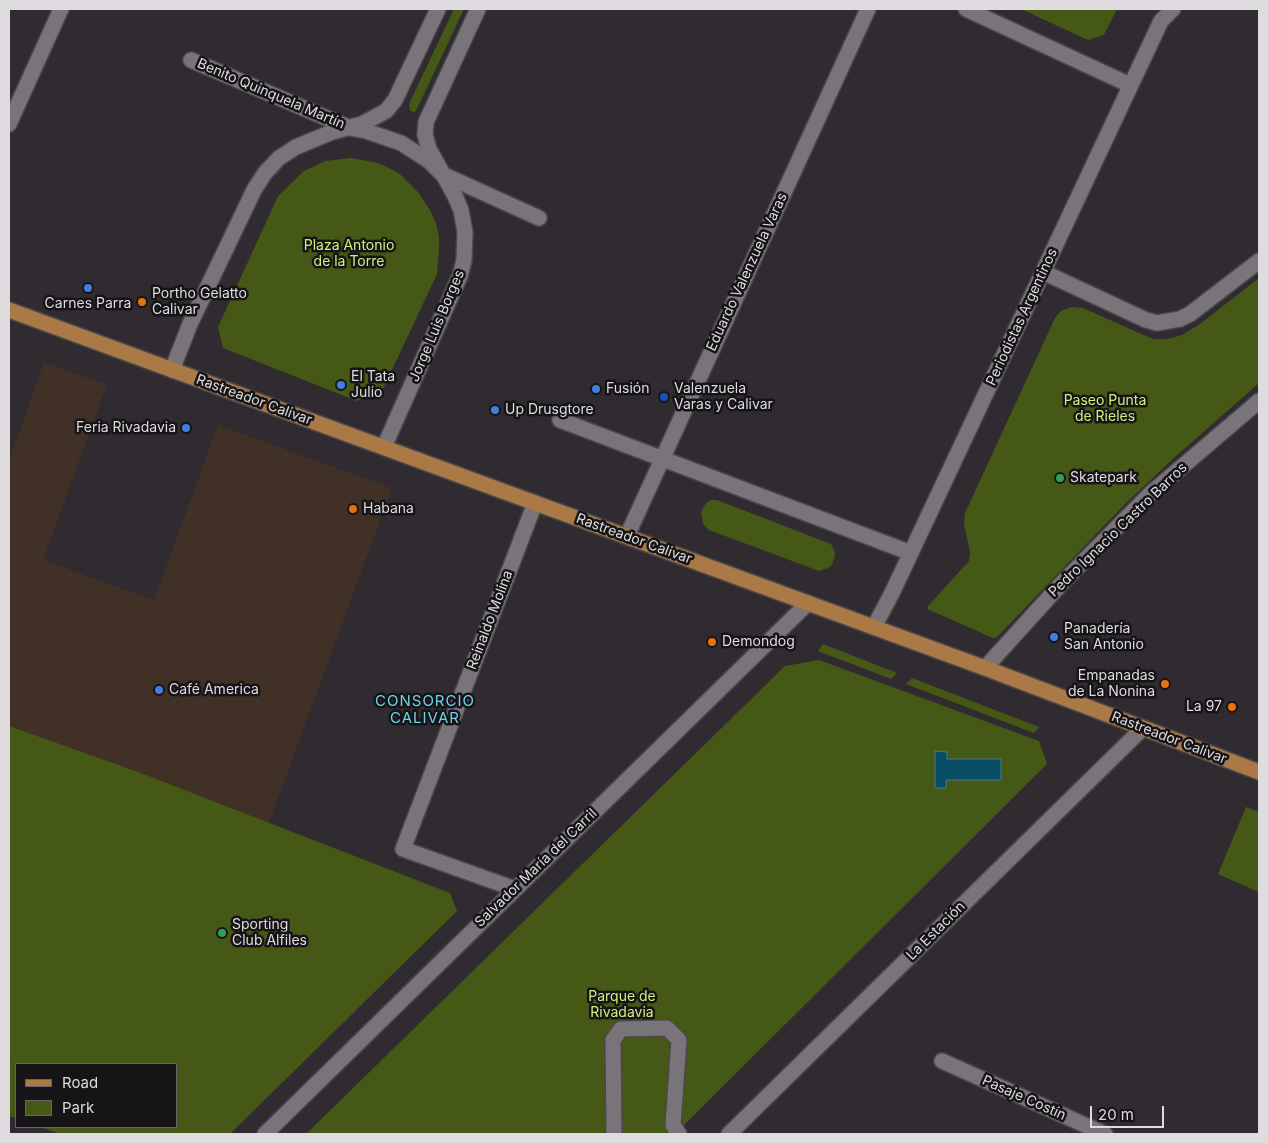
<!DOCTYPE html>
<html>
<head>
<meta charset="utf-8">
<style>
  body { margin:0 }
  #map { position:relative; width:1268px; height:1143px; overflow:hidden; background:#2f2b30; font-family:Inter,sans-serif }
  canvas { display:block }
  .frame { position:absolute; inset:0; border:10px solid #dedcdf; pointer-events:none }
  .legend { position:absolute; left:15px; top:1063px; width:162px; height:65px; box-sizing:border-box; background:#161417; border:1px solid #666467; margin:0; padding:6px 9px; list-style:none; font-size:15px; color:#dedcdf }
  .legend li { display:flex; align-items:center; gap:10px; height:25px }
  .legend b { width:25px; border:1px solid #666467 }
  .scale { position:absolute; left:1090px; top:1106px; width:74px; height:22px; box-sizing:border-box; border:2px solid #dedcdf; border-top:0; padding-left:6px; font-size:15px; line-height:18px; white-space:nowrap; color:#dedcdf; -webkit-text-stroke:4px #161417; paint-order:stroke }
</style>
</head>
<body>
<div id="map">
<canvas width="1268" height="1143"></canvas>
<div class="frame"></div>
<ul class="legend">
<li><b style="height:6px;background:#aa7945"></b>Road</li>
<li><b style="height:14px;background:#465815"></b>Park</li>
</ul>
<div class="scale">20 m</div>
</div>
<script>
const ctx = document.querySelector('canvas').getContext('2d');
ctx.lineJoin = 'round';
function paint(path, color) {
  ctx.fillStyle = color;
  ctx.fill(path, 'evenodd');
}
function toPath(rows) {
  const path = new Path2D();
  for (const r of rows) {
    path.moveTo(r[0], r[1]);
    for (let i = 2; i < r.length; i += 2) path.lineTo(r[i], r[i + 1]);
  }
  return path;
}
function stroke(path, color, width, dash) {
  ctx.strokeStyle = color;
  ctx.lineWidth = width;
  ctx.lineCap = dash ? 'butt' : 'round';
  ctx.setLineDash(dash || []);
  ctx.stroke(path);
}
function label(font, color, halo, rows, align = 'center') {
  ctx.font = font + ' Inter,sans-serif';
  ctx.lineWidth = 5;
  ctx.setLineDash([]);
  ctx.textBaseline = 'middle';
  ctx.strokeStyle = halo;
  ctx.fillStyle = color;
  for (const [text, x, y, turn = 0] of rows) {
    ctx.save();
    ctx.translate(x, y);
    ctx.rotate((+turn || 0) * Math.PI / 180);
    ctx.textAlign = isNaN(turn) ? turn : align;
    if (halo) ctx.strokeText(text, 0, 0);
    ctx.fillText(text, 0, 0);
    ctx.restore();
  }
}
const commercial = toPath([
  [44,362,107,385,43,560,154,600,218,425,392,488,269,823,9,726,9,461]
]);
const green = toPath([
  [454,9,464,9,417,109,415,112,410,111,409,104],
  [1021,9,1117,9,1104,35,1088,40],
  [351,158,378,163,389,168,400,174,418,192,431,212,436,223,439,237,439,250,437,274,383,389,357,401,223,348,218,327,278,196,304,171,325,161],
  [1259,278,1259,383,1175,457,1127,502,997,637,993,638,927,609,928,606,969,561,970,552,964,524,965,513,1055,318,1061,311,1072,307,1083,308,1146,336,1154,339,1167,339,1182,335,1200,324],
  [711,500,717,500,831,544,834,550,835,555,832,565,828,568,819,571,709,530,703,524,701,512,706,503],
  [823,644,897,673,891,679,818,651],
  [819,660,1039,741,1047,764,675,1134,306,1134,785,666],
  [912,678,1039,727,1034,733,906,684],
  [9,726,138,772,450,893,457,911,230,1134,61,1134,40,1127,176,1127,176,1064,16,1064,16,1118,9,1116],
  [1246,807,1259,812,1259,892,1218,874]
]);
const water = toPath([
  [935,751,947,752,947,759,1001,759,1001,780,946,780,946,788,935,788,935,751]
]);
const minor = toPath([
  [966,9,1130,85],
  [191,60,350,128,366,131,401,143,429,161,442,174,539,218],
  [9,124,61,9],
  [1043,272,1146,320,1157,323,1180,319,1190,314,1259,261],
  [172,370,190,324,254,190,265,173,279,158,296,147,332,132,362,124,386,111,395,100,438,9],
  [560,420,911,553],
  [384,447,460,276,464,260,465,232,461,210,455,196,429,149,425,135,426,122,478,9],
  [627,536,868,9],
  [874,627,892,593,1161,21,1173,9],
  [985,668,1061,584,1150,494,1259,401],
  [515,889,403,849,535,503],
  [942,1061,1105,1134],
  [265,1134,808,603],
  [614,1134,613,1040,621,1029,667,1028,679,1040,673,1125,679,1134],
  [729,1134,1143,728]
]);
const major = toPath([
  [9,310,985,668,1259,772]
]);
const markers = [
  [88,288,5,"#3f7fe0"],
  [142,302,5,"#e8710a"],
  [341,385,5,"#3f7fe0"],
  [596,389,5,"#3f7fe0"],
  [664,397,5,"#1a4fb4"],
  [495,410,5,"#3f7fe0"],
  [186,428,5,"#3f7fe0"],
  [1060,478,5,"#2e9e5b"],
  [353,509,5,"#e8710a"],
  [1054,637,5,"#3f7fe0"],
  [712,642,5,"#e8710a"],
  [1165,684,5,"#e8710a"],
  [159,690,5,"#3f7fe0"],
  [1232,707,5,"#e8710a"],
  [222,933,5,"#2e9e5b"]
];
const streetNames = [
  ["Benito Quinquela Martín",271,94,23],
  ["Eduardo Valenzuela Varas",747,272,-65],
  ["Periodistas Argentinos",1022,317,-65],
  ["Jorge Luis Borges",437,326,-67],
  ["Rastreador Calivar",254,400,20],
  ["Pedro Ignacio Castro Barros",1118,530,-44],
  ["Rastreador Calivar",634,539,20],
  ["Reinaldo Molina",490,620,-69],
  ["Rastreador Calivar",1169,738,21],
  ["Salvador María del Carril",536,868,-44],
  ["La Estación",936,931,-45],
  ["Pasaje Costín",1024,1098,24]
];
const parkNames = [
  ["Plaza Antonio",349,246],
  ["de la Torre",349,262],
  ["Paseo Punta",1105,401],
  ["de Rieles",1105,417],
  ["Parque de",622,997],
  ["Rivadavia",622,1013]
];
const poiNames = [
  ["Portho Gelatto",152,294],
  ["Calivar",152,310],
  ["Carnes Parra",88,304,"center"],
  ["El Tata",351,377],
  ["Julio",351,393],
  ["Fusión",606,389],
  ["Valenzuela",674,389],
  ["Varas y Calivar",674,405],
  ["Up Drusgtore",505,410],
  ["Feria Rivadavia",176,428,"right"],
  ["Skatepark",1070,478],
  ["Habana",363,509],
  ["Panadería",1064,629],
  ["San Antonio",1064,645],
  ["Demondog",722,642],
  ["Empanadas",1155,676,"right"],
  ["de La Nonina",1155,692,"right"],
  ["Café America",169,690],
  ["La 97",1222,707,"right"],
  ["Sporting",232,925],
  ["Club Alfiles",232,941]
];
const neighbourhoodNames = [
  ["CONSORCIO",425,701],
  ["CALIVAR",425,718]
];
paint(commercial, '#413026');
paint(green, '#465815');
paint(water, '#094e64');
stroke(water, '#497989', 1);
stroke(minor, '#4b484c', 18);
stroke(major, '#4b484c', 18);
stroke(minor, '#78747a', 15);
stroke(major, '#aa7945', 15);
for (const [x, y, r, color] of markers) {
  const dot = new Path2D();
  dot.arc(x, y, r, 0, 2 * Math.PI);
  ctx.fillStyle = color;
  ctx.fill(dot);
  stroke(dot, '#161417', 2);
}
label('14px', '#dedcdf', '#161417', streetNames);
label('14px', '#cdf17b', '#161417', parkNames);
label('14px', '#dedcdf', '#161417', poiNames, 'left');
ctx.letterSpacing = '1px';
label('15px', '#6dd2ea', '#161417', neighbourhoodNames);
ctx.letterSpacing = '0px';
</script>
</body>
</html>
